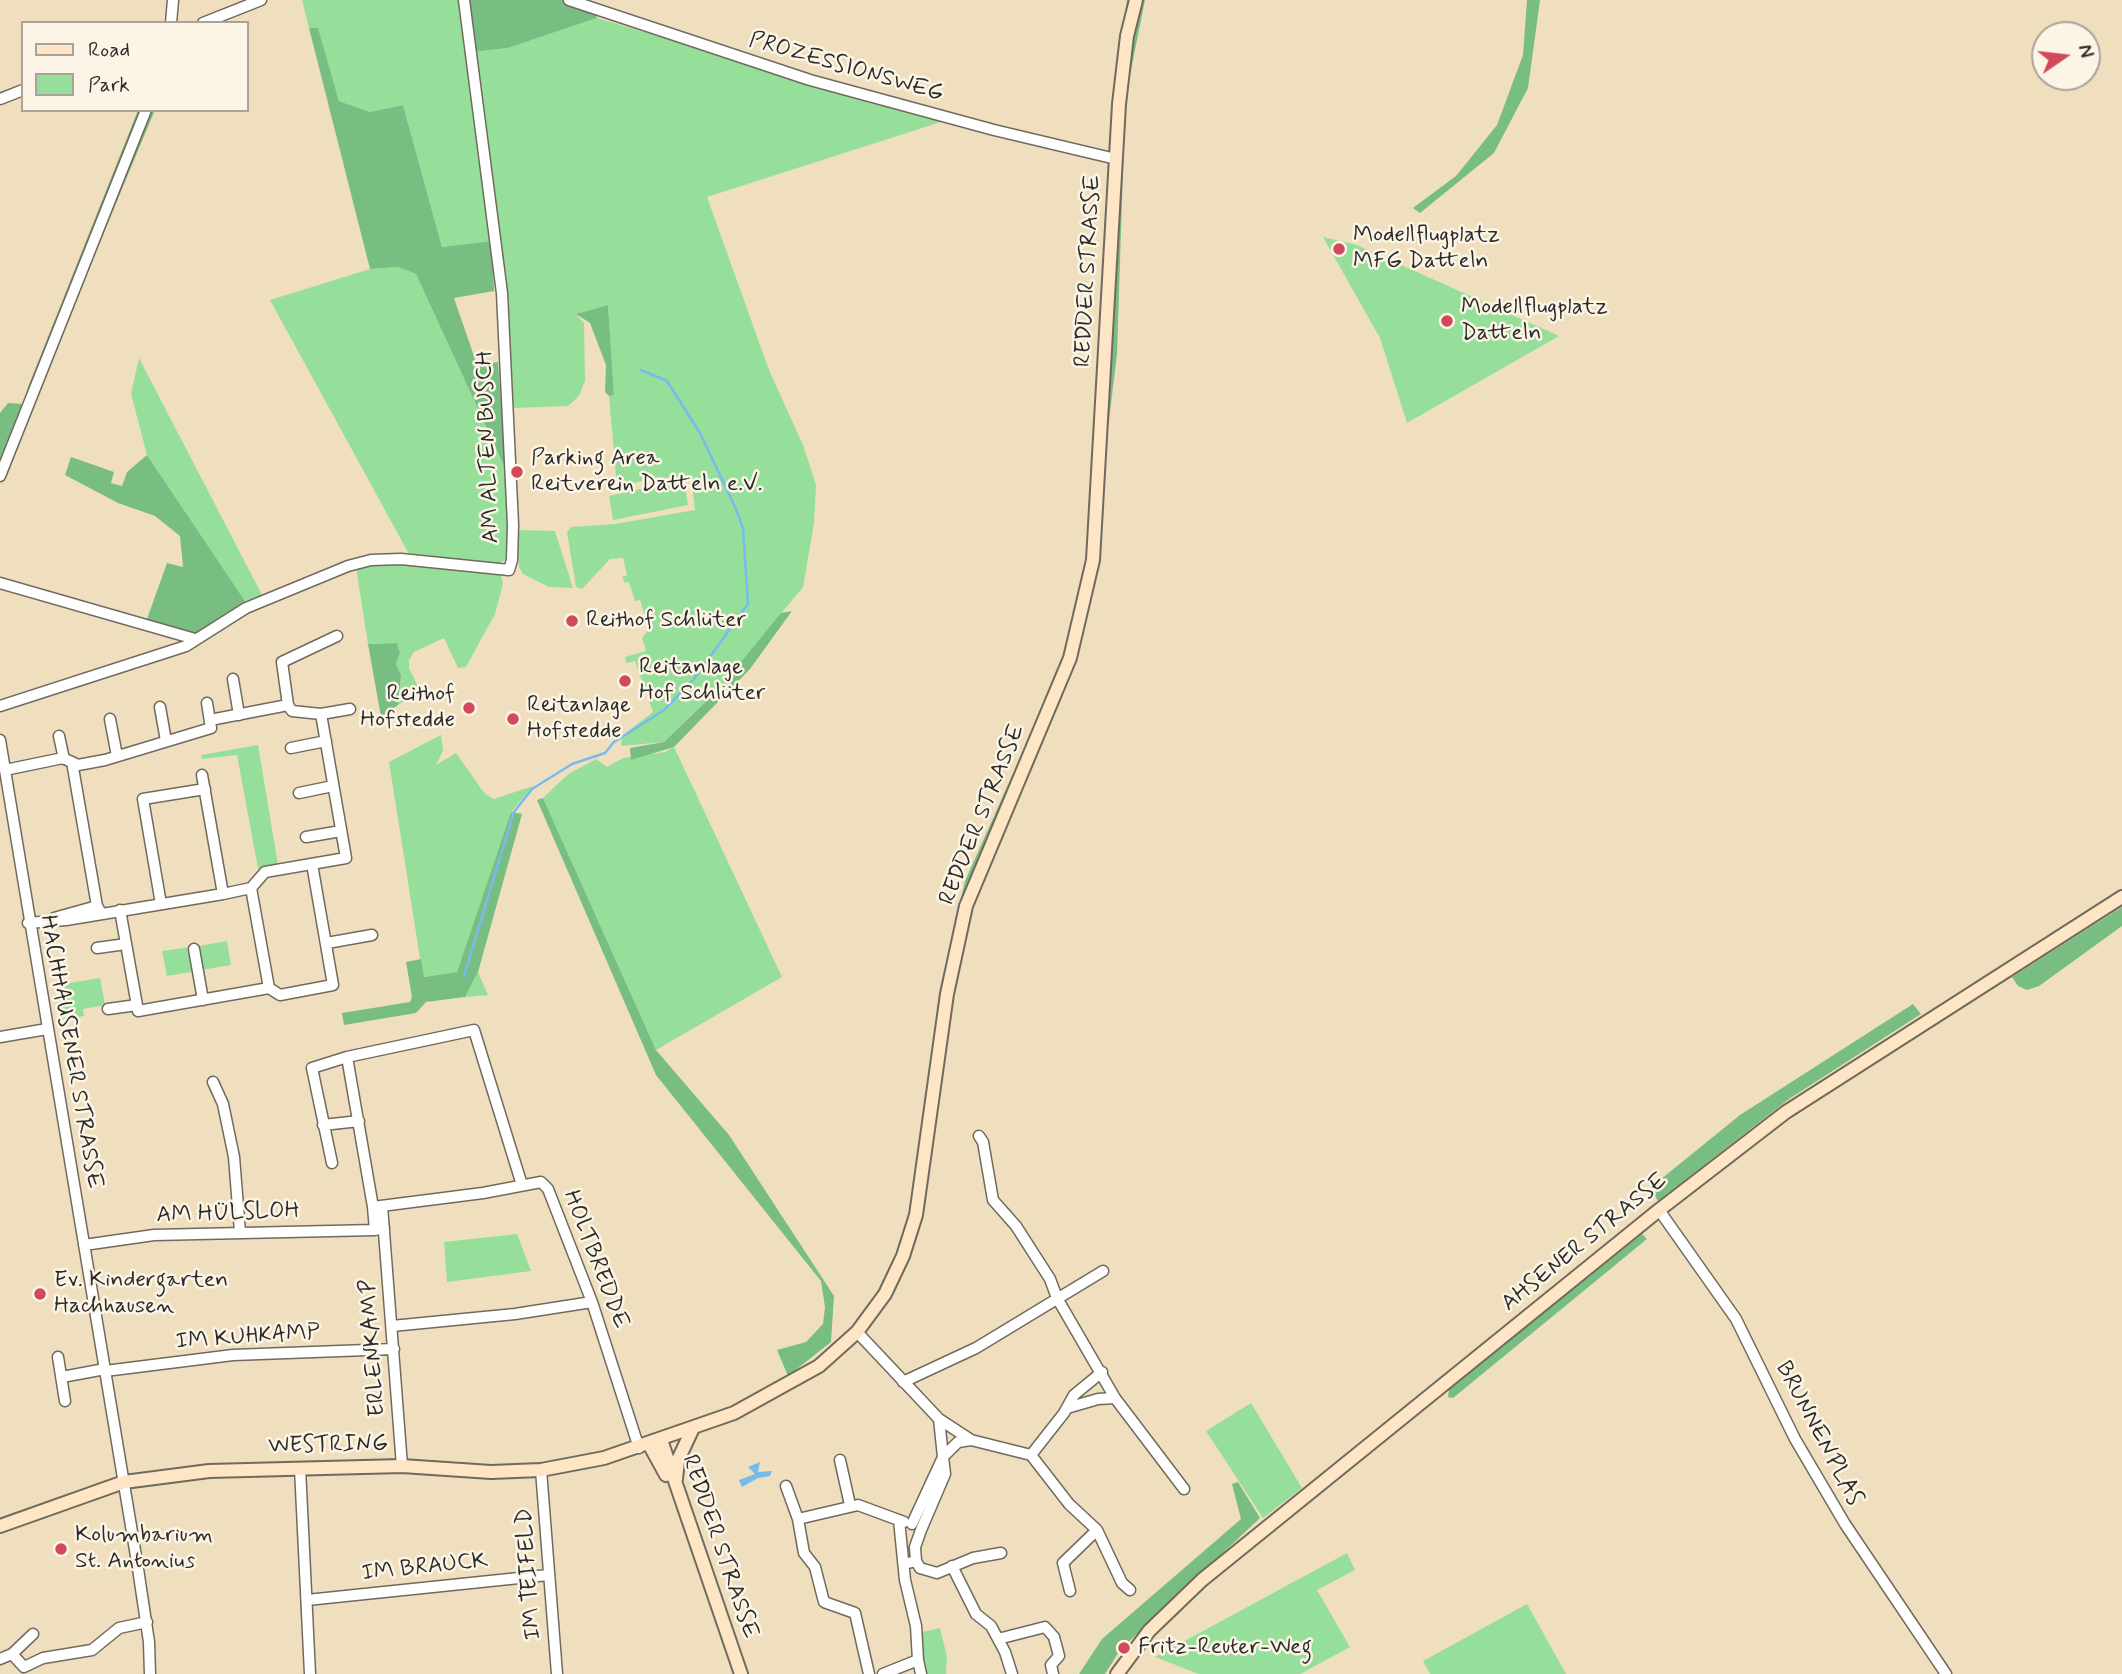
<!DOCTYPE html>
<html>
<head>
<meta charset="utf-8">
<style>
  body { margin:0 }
  #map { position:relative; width:2122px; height:1674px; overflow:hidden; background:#f0dfbe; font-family:Mynerve,sans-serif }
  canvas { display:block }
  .legend { position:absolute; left:21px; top:21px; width:228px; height:91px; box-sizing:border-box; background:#fcf5e5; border:2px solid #a8a49b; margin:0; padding:9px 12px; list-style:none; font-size:21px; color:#2b2b2b }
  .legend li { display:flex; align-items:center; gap:14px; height:35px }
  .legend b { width:35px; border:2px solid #a8a49b }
  .north { position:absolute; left:2031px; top:21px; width:70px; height:70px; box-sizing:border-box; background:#fcf5e5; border:2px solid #a8a49b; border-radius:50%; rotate:76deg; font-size:19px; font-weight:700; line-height:28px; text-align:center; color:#2b2b2b }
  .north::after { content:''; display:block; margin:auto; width:24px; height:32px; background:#d1495b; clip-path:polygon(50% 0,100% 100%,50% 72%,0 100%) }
</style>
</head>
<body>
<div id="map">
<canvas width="2122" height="1674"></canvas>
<ul class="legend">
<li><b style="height:9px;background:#fde5c5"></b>Road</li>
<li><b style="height:19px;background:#95df9b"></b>Park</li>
</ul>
<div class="north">N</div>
</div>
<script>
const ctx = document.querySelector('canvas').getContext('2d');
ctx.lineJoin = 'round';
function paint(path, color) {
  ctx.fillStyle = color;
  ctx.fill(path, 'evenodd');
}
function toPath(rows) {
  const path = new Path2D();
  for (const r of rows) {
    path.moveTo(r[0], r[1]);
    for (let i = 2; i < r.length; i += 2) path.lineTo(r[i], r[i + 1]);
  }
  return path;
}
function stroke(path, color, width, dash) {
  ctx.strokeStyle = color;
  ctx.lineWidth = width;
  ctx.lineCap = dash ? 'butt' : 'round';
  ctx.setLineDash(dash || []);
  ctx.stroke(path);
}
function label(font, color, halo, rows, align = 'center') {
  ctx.font = font + ' Mynerve,sans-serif';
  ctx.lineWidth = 5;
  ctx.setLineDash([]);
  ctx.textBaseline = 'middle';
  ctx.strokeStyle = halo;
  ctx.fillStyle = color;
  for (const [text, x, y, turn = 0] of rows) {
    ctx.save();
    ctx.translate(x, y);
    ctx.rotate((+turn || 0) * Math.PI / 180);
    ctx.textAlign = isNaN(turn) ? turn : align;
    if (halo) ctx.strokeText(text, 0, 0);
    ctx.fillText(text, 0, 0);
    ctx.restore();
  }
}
const green = toPath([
  [302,0,461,0,492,241,442,247,403,105,370,112,339,101,318,29,309,28],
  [597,18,944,121,707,197,769,370,803,445,816,485,814,523,803,587,718,690,664,742,621,746,622,736,653,712,635,661,626,663,625,657,646,651,642,638,649,629,640,600,635,601,629,582,625,583,622,577,627,575,623,558,610,559,582,589,576,587,567,532,571,527,615,524,695,510,691,476,650,479,617,487,609,396,614,395,608,305,576,314,584,323,585,381,579,396,568,406,514,408,508,318,473,52,508,48],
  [1323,237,1357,245,1559,336,1407,423,1380,338],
  [398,267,416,274,506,470,509,542,506,560,498,563,409,554,270,300,370,269],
  [139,358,262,595,245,601,147,455,131,394],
  [684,479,688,505,613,520,609,496],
  [521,530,555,531,573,588,549,587,523,574,519,567,517,534],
  [388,562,496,571,501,575,503,584,495,614,466,667,458,668,444,638,414,652,409,660,409,668,420,691,398,705,401,677,396,664,400,653,397,643,368,644,356,567],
  [441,735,443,751,436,765,456,753,485,794,494,799,533,786,511,812,457,972,423,977,389,762],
  [258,745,278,865,259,874,237,755,202,759,201,755],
  [674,747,782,977,656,1050,543,798,567,775,596,759,607,767,623,758,665,752],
  [227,941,231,965,201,970,199,946],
  [190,947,196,971,167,976,162,951],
  [478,972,488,995,465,997],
  [100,978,105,1005,83,1009,84,1016,64,1020,57,985],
  [517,1234,531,1271,447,1282,444,1242],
  [1251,1403,1302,1488,1263,1518,1206,1431],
  [1347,1553,1355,1570,1317,1590,1350,1647,1300,1674,1199,1674,1155,1657],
  [1527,1604,1566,1674,1430,1674,1423,1661],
  [940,1628,947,1657,946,1674,924,1674,922,1632]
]);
const forest = toPath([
  [469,0,590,0,597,18,508,48,473,52],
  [1127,0,1145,0,1127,90,1114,115,1113,100],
  [1527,0,1540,0,1528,88,1494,153,1420,213,1413,208,1456,176,1497,125,1523,55],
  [309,28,318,28,339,101,370,112,403,105,442,247,492,241,494,291,454,298,477,365,498,362,506,470,416,274,398,267,370,269],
  [138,110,155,110,64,328,26,392],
  [1110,137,1124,140,1117,354,1105,454,1098,569,1081,642,1061,692,1016,794,1003,801,1000,829,977,864,942,1060,941,1088,925,1106,939,994,965,881,1066,655,1088,560,1101,467,1092,463,1100,375],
  [608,305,614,395,609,396,605,392,606,365,590,323,576,314],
  [8,403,24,404,0,464,0,413],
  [147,455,245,601,197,634,147,619,167,563,183,567,180,536,155,516,118,503,65,475,71,457,114,472,111,483,122,486,127,472],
  [792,611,750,669,674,747,631,760,630,748,664,742,718,690,781,613],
  [397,643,400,653,396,664,401,676,398,705,381,717,368,644],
  [543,798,656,1050,729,1135,834,1296,831,1342,788,1376,777,1350,806,1342,823,1324,825,1307,821,1281,656,1075,537,800],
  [511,812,522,814,478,972,465,997,426,1002,416,1013,344,1025,342,1013,410,1002,412,997,406,962,421,959,424,977,457,972],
  [2122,907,2122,926,2039,986,2027,990,2018,986,2012,977],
  [1913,1004,1921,1014,1789,1099,1658,1201,1650,1188,1740,1115],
  [1642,1234,1647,1239,1453,1398,1448,1397,1449,1389],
  [1238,1482,1260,1518,1120,1650,1105,1674,1079,1674,1102,1639,1241,1519,1232,1484]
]);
const water = toPath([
  [760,1462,758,1472,772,1471,770,1476,758,1478,742,1487,739,1480,755,1474,748,1467]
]);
const stream = toPath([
  [464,976,514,812,532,789,572,764,605,753,614,742,664,710,694,679,748,604,743,528,736,509,700,433,667,381,641,370]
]);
const street = toPath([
  [569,0,810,80,994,130,1116,159],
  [171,23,173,0],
  [203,23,261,0],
  [0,99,23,90],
  [0,476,146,110],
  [0,583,195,639],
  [233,679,239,715],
  [288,705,282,662,337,636],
  [0,706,186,646,246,608,348,566,371,560,401,559,509,570,512,560,513,525,502,293,464,0],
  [160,707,166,741],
  [321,714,350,709],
  [110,719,117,756],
  [210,720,288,705],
  [59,736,64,759],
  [0,740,137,1562,149,1642,150,1674],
  [291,748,326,741],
  [72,762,97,906,101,913],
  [5,770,63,758,78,765,105,760,211,728,207,703],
  [202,775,223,894],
  [299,793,333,786],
  [306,837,341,831],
  [251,888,269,988],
  [161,904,143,799,205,789],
  [120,910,138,1011,269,988,280,995,333,985,312,864],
  [54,918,97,906],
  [28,923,66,920,223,894,251,888,265,872,346,858,321,714,292,711,288,705],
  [327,943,372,935],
  [97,948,126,944],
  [194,949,203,1000],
  [108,1009,137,1005],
  [0,1037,47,1029],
  [347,1057,373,1207],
  [213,1082,223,1104,234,1157,240,1232],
  [323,1125,359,1121],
  [979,1136,983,1142,993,1200,1016,1226,1050,1279,1057,1298,1115,1398,1184,1489],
  [332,1163,312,1068,347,1057,474,1030,522,1185],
  [382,1206,402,1466],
  [1659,1210,1736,1319,1795,1439,1845,1524,1946,1674],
  [384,1228,375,1230,373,1207,483,1193,541,1182,548,1189,592,1302,639,1448],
  [84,1245,154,1235,375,1230],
  [392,1326,515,1314,592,1302],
  [857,1332,939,1419,943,1457,912,1524],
  [58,1357,65,1401],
  [105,1371,233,1355,394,1349],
  [62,1377,105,1369],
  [903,1382,976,1348,1103,1271],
  [1067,1408,1098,1399,1115,1398],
  [939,1419,971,1440,1031,1455,1069,1504,1097,1530,1122,1583,1130,1590],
  [1031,1455,1064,1413,1074,1395,1102,1372],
  [840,1460,850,1505],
  [300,1468,310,1674],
  [541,1470,557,1674],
  [786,1486,798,1519,804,1553,815,1567,824,1602,855,1613,869,1674],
  [798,1519,858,1505,904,1522],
  [916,1561,920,1568,937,1573,973,1558,1001,1553],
  [904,1564,916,1561,915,1547,921,1530,945,1474,943,1457,958,1442,971,1440],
  [952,1566,976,1614,991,1626,1005,1652,1012,1674],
  [1070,1591,1063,1563,1097,1530],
  [307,1600,548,1575],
  [998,1639,1045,1627,1054,1637,1059,1656,1051,1665,1053,1674],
  [12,1654,33,1634],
  [0,1659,12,1654,24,1667,43,1658,92,1650,119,1628,147,1622],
  [918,1660,921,1674],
  [883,1674,918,1660,916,1626,905,1580,899,1520]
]);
const secondary = toPath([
  [661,1440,741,1674],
  [649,1444,666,1475],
  [676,1479,678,1460,693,1428],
  [0,1526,124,1482,209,1471,402,1466,491,1472,541,1470,604,1458,734,1413,819,1366,857,1332,885,1294,903,1256,916,1215,947,994,966,906,1070,658,1093,560,1119,104,1127,36,1136,0],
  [1117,1674,1149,1631,1202,1580,1659,1210,1786,1112,2122,897]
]);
const markers = [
  [1339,249,7,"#d1495b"],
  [1447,321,7,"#d1495b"],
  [517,472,7,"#d1495b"],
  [572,621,7,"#d1495b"],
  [625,681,7,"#d1495b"],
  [469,708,7,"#d1495b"],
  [513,719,7,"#d1495b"],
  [40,1294,7,"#d1495b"],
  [61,1549,7,"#d1495b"],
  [1124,1648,7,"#d1495b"]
];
const streetNames = [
  ["PROZESSIONSWEG",846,68,16],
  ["REDDER STRASSE",1089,271,-87],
  ["AM ALTEN BUSCH",489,447,-92],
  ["REDDER STRASSE",983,815,-68],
  ["HACHHAUSENER STRASSE",70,1052,80],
  ["AM HÜLSLOH",228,1214,-2],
  ["AHSENER STRASSE",1585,1243,-39],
  ["HOLTBREDDE",595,1260,69],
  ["IM KUHKAMP",248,1338,-4],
  ["ERLENKAMP",374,1348,-94],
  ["BRUNNENPLAS",1818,1434,62],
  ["WESTRING",328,1446,-1],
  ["REDDER STRASSE",719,1547,71],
  ["IM BRAUCK",425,1568,-6],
  ["IM TEIFELD",530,1574,-94]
];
const poiNames = [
  ["Modellflugplatz",1353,236],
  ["MFG Datteln",1353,262],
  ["Modellflugplatz",1461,308],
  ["Datteln",1461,334],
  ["Parking Area",531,459],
  ["Reitverein Datteln e.V.",531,485],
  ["Reithof Schlüter",586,621],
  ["Reitanlage",639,668],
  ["Hof Schlüter",639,694],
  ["Reithof",455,695,"right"],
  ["Hofstedde",455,721,"right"],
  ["Reitanlage",527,706],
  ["Hofstedde",527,732],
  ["Ev. Kindergarten",54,1281],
  ["Hachhausen",54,1307],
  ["Kolumbarium",75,1536],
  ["St. Antonius",75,1562],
  ["Fritz-Reuter-Weg",1138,1648]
];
paint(green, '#95df9b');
paint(forest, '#78be83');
paint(water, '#7be');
stroke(stream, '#7be', 2.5);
stroke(street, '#706a5e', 13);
stroke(secondary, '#706a5e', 16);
stroke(street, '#fff', 10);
stroke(secondary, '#fde5c5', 12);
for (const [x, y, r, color] of markers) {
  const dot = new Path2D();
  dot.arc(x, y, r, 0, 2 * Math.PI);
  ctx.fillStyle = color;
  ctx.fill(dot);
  stroke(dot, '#fcf5e5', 2.5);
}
label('23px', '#2b2b2b', '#fcf5e5', streetNames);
label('23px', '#2b2b2b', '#fcf5e5', poiNames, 'left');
</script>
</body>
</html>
